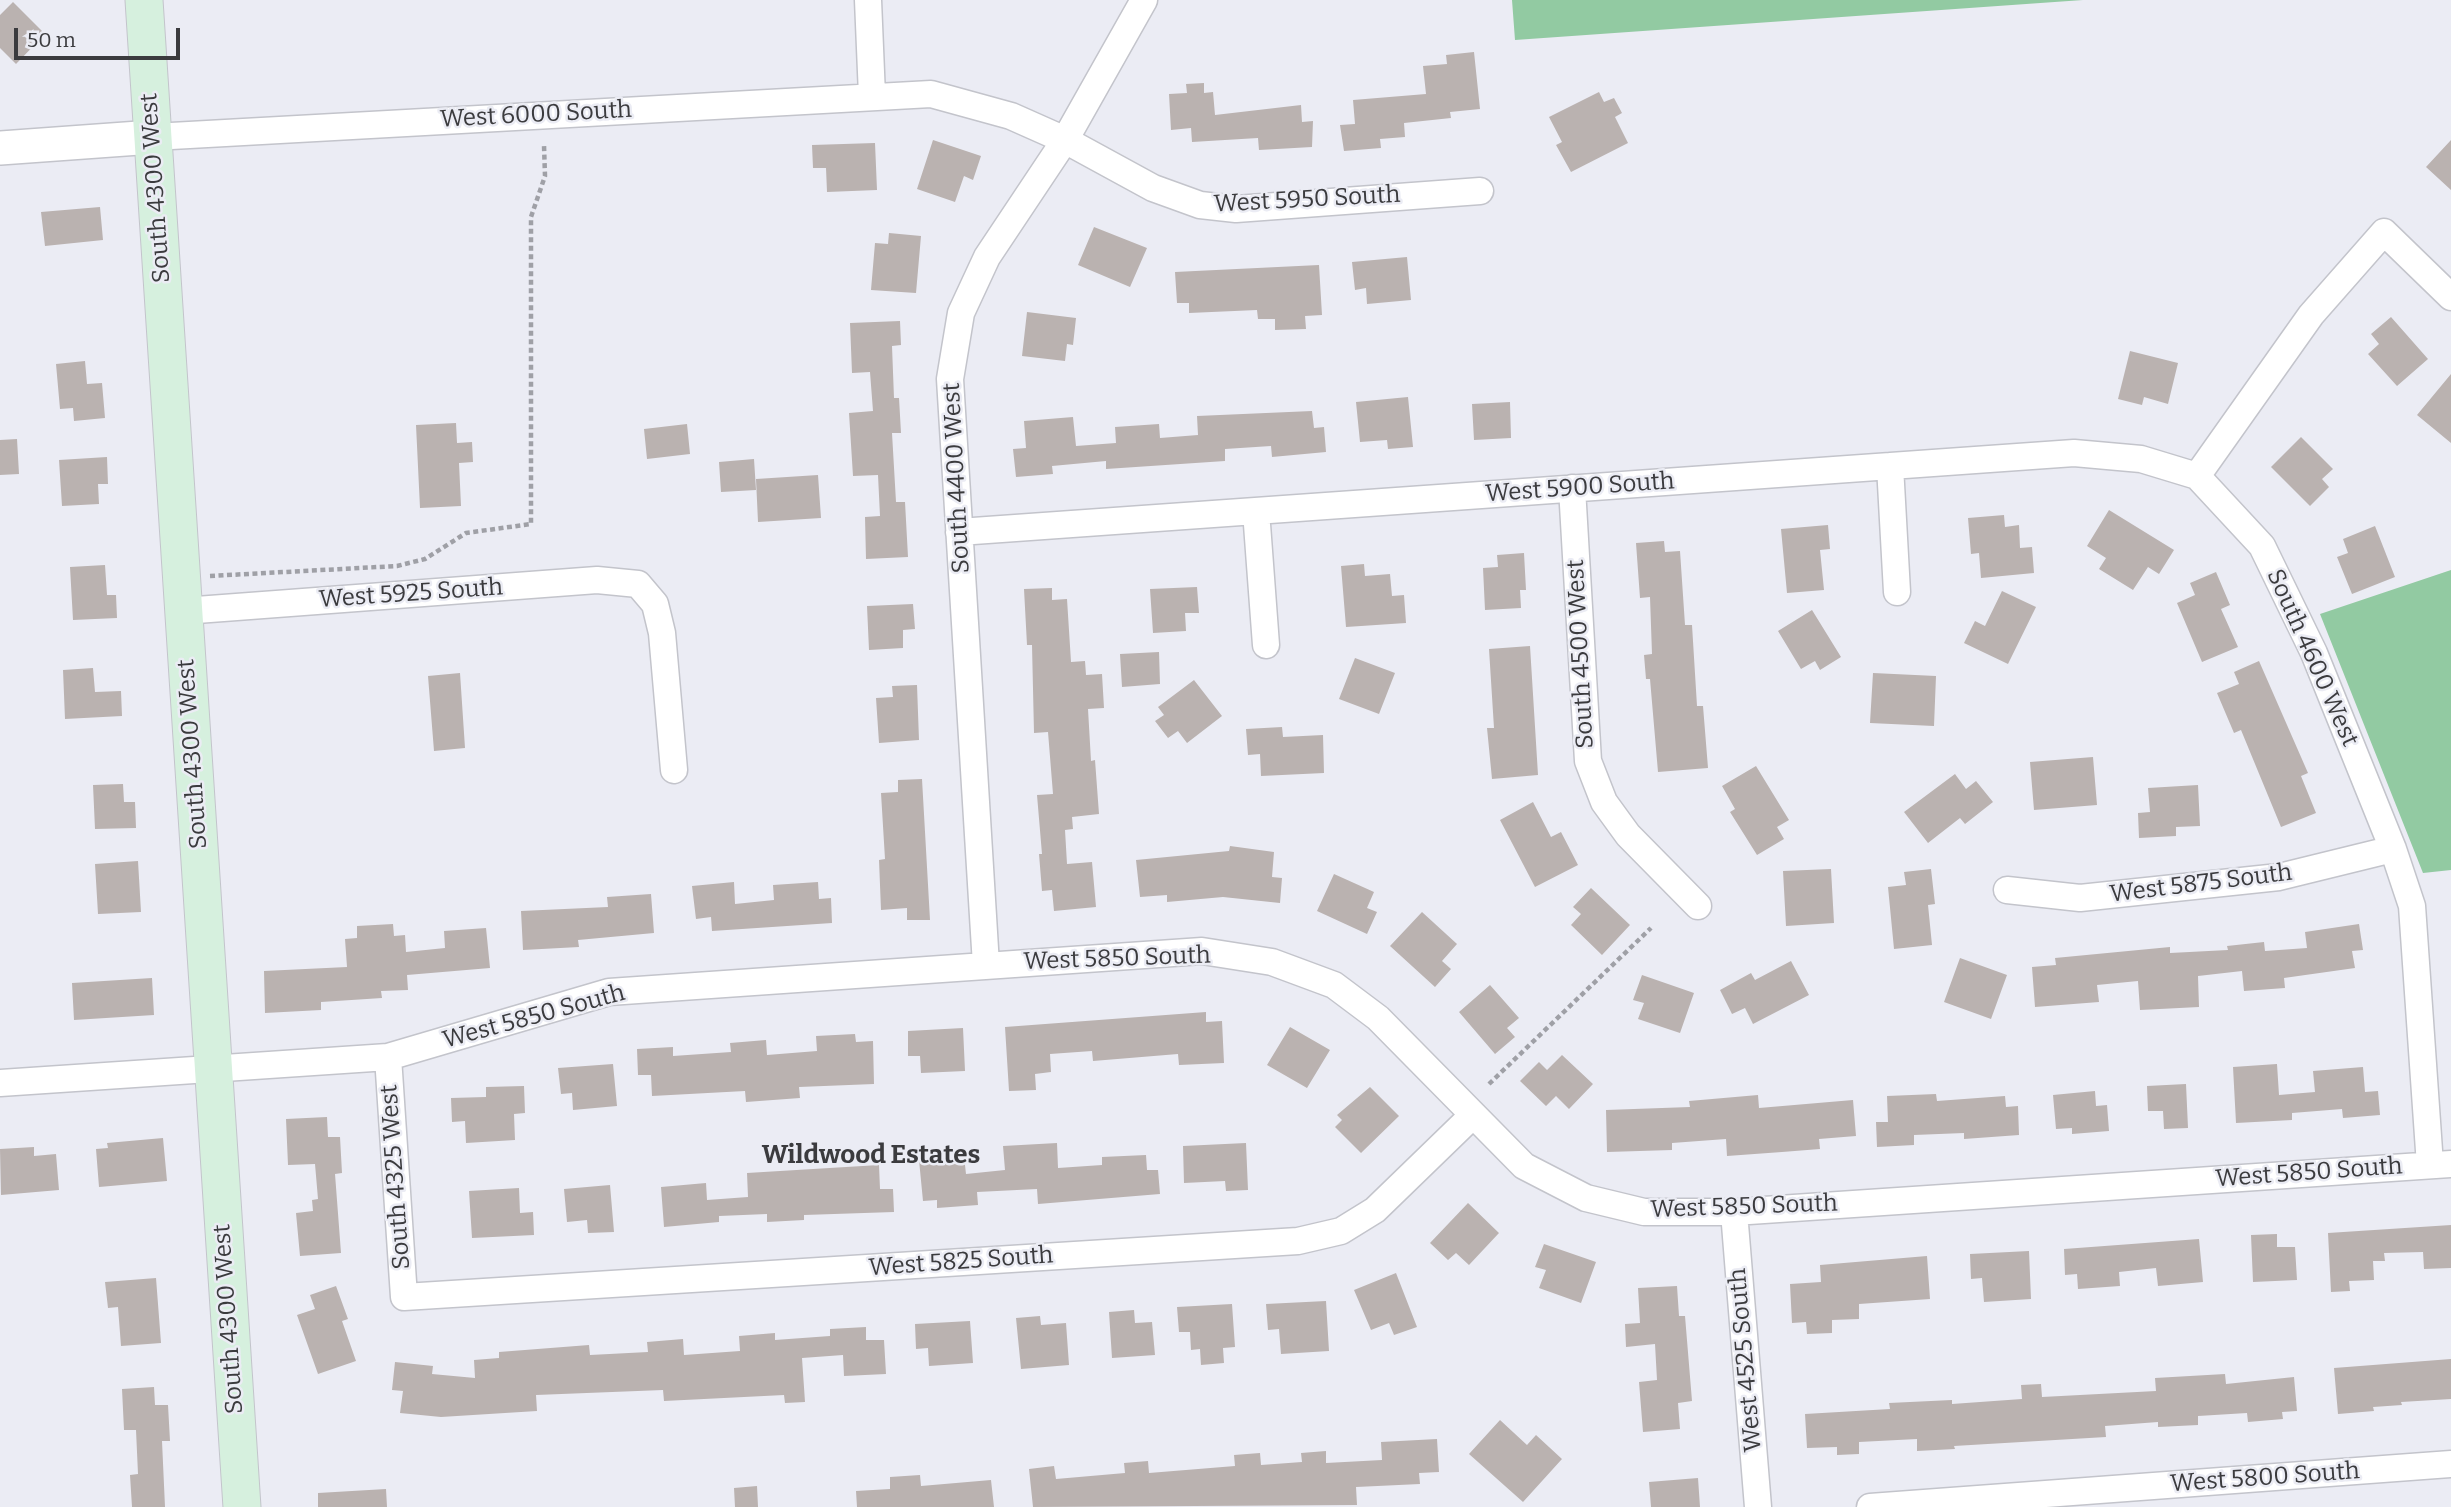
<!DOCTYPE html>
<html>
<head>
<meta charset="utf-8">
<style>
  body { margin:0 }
  #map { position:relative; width:2451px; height:1507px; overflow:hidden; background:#ebecf4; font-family:Bitter,serif }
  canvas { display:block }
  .scale { position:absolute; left:14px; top:28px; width:166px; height:32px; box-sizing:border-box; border:4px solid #3b3b3e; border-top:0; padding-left:9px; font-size:21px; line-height:24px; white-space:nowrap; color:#3b3b3e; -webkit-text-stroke:5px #ebecf4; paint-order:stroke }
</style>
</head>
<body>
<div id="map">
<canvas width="2451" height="1507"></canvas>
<div class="scale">50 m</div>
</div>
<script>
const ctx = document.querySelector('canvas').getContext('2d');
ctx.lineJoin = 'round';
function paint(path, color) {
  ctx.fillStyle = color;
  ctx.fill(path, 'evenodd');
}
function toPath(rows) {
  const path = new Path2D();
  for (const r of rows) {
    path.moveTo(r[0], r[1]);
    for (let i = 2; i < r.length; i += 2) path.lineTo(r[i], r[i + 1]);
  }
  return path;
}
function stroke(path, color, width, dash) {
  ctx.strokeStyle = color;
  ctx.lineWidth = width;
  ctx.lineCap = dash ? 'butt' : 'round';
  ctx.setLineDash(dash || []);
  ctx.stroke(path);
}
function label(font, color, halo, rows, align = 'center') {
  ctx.font = font + ' Bitter,serif';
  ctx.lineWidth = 5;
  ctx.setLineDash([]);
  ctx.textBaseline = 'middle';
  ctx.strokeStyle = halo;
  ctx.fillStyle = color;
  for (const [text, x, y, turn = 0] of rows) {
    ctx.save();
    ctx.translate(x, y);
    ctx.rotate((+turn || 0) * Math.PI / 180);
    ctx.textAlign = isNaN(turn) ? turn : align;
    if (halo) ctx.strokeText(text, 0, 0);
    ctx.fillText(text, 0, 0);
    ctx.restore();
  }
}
const green = toPath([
  [1512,0,2083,0,1515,40],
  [2451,570,2451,870,2423,873,2320,614]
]);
const building = toPath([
  [13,2,45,34,16,64,0,48,0,15],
  [1474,52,1480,109,1450,112,1451,118,1404,123,1405,137,1380,139,1381,148,1344,151,1340,125,1355,124,1353,100,1426,94,1423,66,1447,64,1446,55],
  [1204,83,1204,93,1213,92,1215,115,1301,105,1302,122,1313,121,1312,147,1259,150,1258,138,1192,142,1191,128,1171,130,1169,94,1187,93,1186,84],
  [1599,92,1604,102,1614,98,1622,113,1615,117,1628,143,1571,172,1556,145,1562,142,1549,117],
  [933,140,981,156,973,180,964,176,955,202,917,189],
  [2451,140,2451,190,2426,167],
  [875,143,877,190,827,192,826,168,813,168,812,145],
  [100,207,103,240,45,246,41,212],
  [1094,227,1147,248,1130,287,1078,265],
  [889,233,921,236,916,293,871,290,875,243,888,244],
  [1407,257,1411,300,1367,304,1366,288,1355,290,1352,262],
  [1319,265,1322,315,1305,316,1306,329,1275,330,1275,319,1258,319,1257,310,1189,313,1189,303,1177,303,1175,272],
  [1027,312,1076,318,1073,345,1067,344,1065,361,1022,356],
  [2391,317,2428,359,2397,386,2368,354,2379,344,2371,334],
  [900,321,901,345,892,346,894,398,899,398,901,433,892,433,896,502,905,502,908,557,866,559,865,517,880,516,878,475,853,476,849,413,873,411,870,372,852,373,850,323],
  [2130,351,2178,363,2168,404,2144,397,2142,405,2118,399],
  [85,361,87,384,102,383,105,418,74,421,73,408,60,409,56,364],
  [2451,374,2451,443,2417,415],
  [1408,397,1413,447,1388,449,1387,440,1360,442,1356,402],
  [1510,402,1511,438,1474,440,1472,404],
  [1312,411,1314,428,1324,427,1326,452,1272,457,1271,446,1225,449,1225,461,1106,469,1106,461,1052,466,1053,474,1016,477,1013,449,1026,448,1024,421,1073,417,1076,446,1116,443,1115,427,1159,424,1160,438,1198,435,1197,416],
  [456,423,457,443,472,442,473,462,459,463,461,506,420,508,416,425],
  [687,424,690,454,647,459,644,429],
  [2301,437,2333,469,2322,479,2329,487,2310,506,2271,467],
  [17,439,19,474,0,475,0,440],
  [107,457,108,484,98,484,99,504,62,506,59,460],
  [754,459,756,490,721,492,719,462],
  [818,475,821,518,758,522,756,479],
  [2109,510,2174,550,2159,574,2148,567,2133,590,2099,569,2106,558,2087,546],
  [2004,515,2005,527,2019,525,2020,548,2032,547,2034,573,1981,578,1979,553,1971,554,1968,518],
  [1828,525,1830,549,1820,550,1824,590,1787,593,1781,529],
  [2375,526,2395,577,2352,594,2337,557,2348,553,2343,539],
  [1664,541,1665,552,1680,551,1685,625,1692,625,1697,706,1703,706,1708,768,1658,772,1650,679,1646,679,1644,655,1652,654,1650,597,1640,598,1636,543],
  [1524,553,1526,590,1520,590,1521,608,1485,610,1483,568,1498,567,1497,555],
  [1364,564,1365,576,1390,574,1392,596,1404,595,1406,623,1346,627,1341,566],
  [105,565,107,595,116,595,117,618,73,620,70,567],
  [2216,572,2230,605,2221,609,2238,647,2202,662,2177,603,2195,595,2190,583],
  [1197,587,1199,613,1185,613,1186,631,1153,633,1150,589],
  [1052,588,1052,600,1067,599,1071,662,1085,661,1086,675,1102,674,1104,708,1088,709,1091,761,1095,760,1099,814,1072,817,1073,829,1065,830,1067,864,1092,862,1096,907,1054,911,1052,890,1042,891,1039,854,1042,854,1037,795,1053,794,1048,732,1034,733,1032,645,1027,645,1024,589],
  [2002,591,2036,607,2008,664,1964,643,1975,621,1985,626],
  [913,604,915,629,903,630,903,648,869,650,867,606],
  [1812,610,1841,657,1820,670,1815,661,1801,669,1778,631],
  [1530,646,1538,775,1492,779,1487,728,1494,728,1489,649],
  [1159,652,1160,684,1122,687,1120,654],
  [1355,658,1395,673,1379,714,1339,699],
  [2259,661,2308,773,2301,776,2316,813,2281,827,2241,730,2234,733,2217,693,2239,684,2234,672],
  [93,668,95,692,121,691,122,716,65,719,63,670],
  [460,673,465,748,434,751,428,676],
  [1873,673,1936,676,1934,726,1870,723],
  [1194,680,1222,716,1187,743,1178,731,1168,738,1155,721,1164,715,1158,707],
  [917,685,919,740,879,743,876,698,893,697,892,686],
  [1282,727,1283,737,1323,735,1324,773,1261,776,1260,754,1248,755,1246,729],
  [2093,757,2097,805,2034,810,2030,762],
  [1756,766,1789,820,1777,827,1784,839,1757,855,1730,812,1735,809,1722,786],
  [1955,774,1966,789,1976,781,1993,802,1965,824,1960,818,1928,843,1904,812],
  [922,779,930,920,907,920,907,908,881,910,879,860,885,859,881,793,898,792,898,780],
  [123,784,124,802,135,802,136,828,95,829,93,785],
  [2198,785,2200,826,2176,827,2176,836,2139,838,2138,813,2150,812,2148,788],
  [1533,802,1551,837,1561,832,1578,865,1535,887,1500,820],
  [1230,846,1274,852,1272,877,1282,878,1280,903,1223,897,1167,902,1167,895,1140,897,1136,860,1229,851],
  [138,861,141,912,98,914,95,864],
  [1831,869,1834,923,1786,926,1783,871],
  [1931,869,1935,904,1928,905,1932,945,1894,949,1888,887,1906,885,1904,872],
  [1334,874,1374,892,1367,908,1377,912,1367,934,1317,911],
  [734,882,735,904,774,900,773,885,818,882,819,899,831,898,832,923,712,931,711,917,696,919,692,886],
  [1591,888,1630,925,1602,955,1571,925,1581,914,1573,907],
  [651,894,654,933,578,940,579,947,523,950,521,911,608,907,607,897],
  [1422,912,1457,944,1442,961,1451,969,1435,987,1390,946],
  [393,924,394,936,405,935,406,952,445,948,444,931,486,928,490,968,407,975,408,990,381,991,382,998,321,1002,321,1010,265,1013,264,971,347,967,345,939,357,938,357,926],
  [2359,924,2363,950,2352,951,2355,968,2284,978,2285,988,2244,991,2242,971,2198,976,2199,1007,2140,1010,2138,981,2097,985,2099,1002,2035,1007,2032,967,2056,965,2055,958,2170,947,2170,953,2228,950,2227,946,2264,942,2265,951,2307,948,2305,932],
  [1960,958,2007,975,1991,1019,1944,1002],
  [1791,961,1809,995,1753,1024,1745,1008,1732,1014,1720,990,1751,973,1755,980],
  [1642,975,1694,993,1680,1033,1638,1019,1644,1003,1633,1000],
  [152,978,154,1015,74,1020,72,983],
  [1490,985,1519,1018,1507,1028,1515,1037,1495,1054,1459,1012],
  [1206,1012,1206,1022,1222,1021,1224,1063,1179,1065,1178,1054,1093,1061,1092,1051,1050,1054,1051,1072,1035,1074,1036,1090,1009,1091,1005,1027],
  [1290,1027,1330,1050,1307,1088,1267,1065],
  [963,1028,965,1071,921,1073,920,1056,908,1056,908,1031],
  [855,1034,856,1042,873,1041,874,1084,799,1087,800,1098,746,1102,745,1091,652,1096,651,1075,638,1075,637,1049,673,1047,673,1056,731,1052,730,1043,766,1040,767,1055,817,1051,816,1036],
  [1562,1055,1593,1084,1569,1109,1556,1096,1546,1106,1520,1081,1539,1062,1547,1070],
  [613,1064,617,1106,573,1110,572,1093,561,1094,558,1068],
  [2277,1064,2279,1095,2315,1092,2313,1071,2363,1067,2365,1092,2378,1091,2380,1115,2343,1118,2342,1109,2292,1113,2292,1120,2236,1123,2233,1067],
  [2186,1084,2188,1128,2164,1129,2163,1111,2148,1111,2147,1086],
  [524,1086,525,1113,514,1114,515,1140,466,1143,465,1121,452,1122,451,1098,486,1097,486,1087],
  [1370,1087,1399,1116,1361,1153,1335,1127,1342,1120,1337,1115],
  [2095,1091,2096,1106,2107,1105,2109,1131,2072,1134,2072,1128,2056,1129,2053,1095],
  [1936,1094,1937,1101,2005,1096,2006,1107,2018,1106,2019,1135,1964,1139,1964,1133,1914,1135,1914,1145,1877,1147,1876,1122,1888,1122,1887,1096],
  [1758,1095,1759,1108,1853,1100,1856,1136,1819,1139,1820,1149,1782,1152,1727,1156,1726,1139,1672,1143,1672,1150,1607,1152,1606,1110,1690,1107,1689,1101],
  [327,1117,328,1137,340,1137,342,1173,335,1174,341,1253,300,1256,296,1213,313,1211,312,1200,318,1199,315,1164,288,1165,286,1119],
  [163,1138,167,1181,99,1187,96,1149,108,1148,107,1143],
  [1057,1143,1058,1168,1102,1165,1102,1157,1146,1155,1147,1170,1158,1170,1160,1194,1038,1204,1037,1189,977,1192,978,1205,937,1208,937,1200,923,1201,919,1160,964,1156,966,1174,1005,1170,1003,1146],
  [1246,1143,1248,1190,1226,1191,1225,1181,1184,1183,1183,1146],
  [34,1147,34,1156,56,1154,59,1190,1,1195,0,1149],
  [879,1165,880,1189,893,1189,894,1212,804,1215,804,1220,767,1222,767,1214,719,1216,719,1222,664,1227,661,1187,706,1183,707,1200,748,1197,747,1173],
  [610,1185,614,1232,588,1233,587,1220,567,1222,564,1189],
  [519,1188,520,1213,533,1212,534,1235,472,1238,469,1191],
  [1468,1203,1499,1233,1469,1265,1456,1253,1448,1260,1430,1243],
  [2451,1225,2451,1268,2424,1269,2423,1252,2384,1253,2385,1261,2373,1261,2374,1280,2349,1281,2350,1291,2331,1292,2328,1233],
  [2277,1234,2277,1247,2295,1247,2297,1280,2253,1282,2251,1235],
  [2199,1239,2203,1282,2158,1286,2156,1268,2119,1272,2120,1286,2078,1289,2077,1274,2065,1275,2064,1249],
  [1544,1244,1596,1262,1581,1303,1539,1288,1546,1270,1535,1267],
  [2029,1251,2031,1299,1984,1302,1982,1278,1971,1279,1970,1254],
  [1927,1256,1930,1299,1859,1304,1859,1319,1832,1320,1832,1333,1807,1334,1806,1322,1792,1323,1790,1284,1821,1282,1820,1265],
  [1396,1273,1417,1327,1394,1335,1389,1323,1371,1330,1354,1290],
  [156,1278,161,1343,121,1346,118,1307,108,1308,105,1282],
  [336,1286,348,1319,342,1321,356,1361,318,1374,297,1315,315,1309,310,1295],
  [1677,1286,1679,1316,1685,1316,1692,1401,1678,1403,1680,1429,1643,1432,1639,1382,1657,1380,1655,1344,1626,1347,1625,1324,1640,1323,1638,1288],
  [1326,1301,1329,1351,1281,1354,1279,1329,1268,1330,1266,1304],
  [1232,1304,1235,1347,1223,1348,1224,1363,1201,1365,1200,1349,1191,1350,1190,1332,1179,1332,1177,1307],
  [1134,1310,1135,1323,1152,1322,1155,1355,1112,1358,1109,1312],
  [1040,1316,1041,1325,1066,1323,1069,1365,1021,1369,1016,1318],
  [970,1321,973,1363,929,1366,928,1348,916,1349,915,1324],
  [866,1327,866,1340,884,1340,886,1374,844,1376,843,1355,802,1358,805,1402,785,1403,784,1395,664,1401,663,1390,536,1395,537,1411,441,1417,400,1413,403,1391,392,1390,395,1362,433,1366,432,1374,475,1378,474,1360,499,1358,499,1352,589,1345,590,1355,648,1352,647,1342,683,1339,684,1355,740,1351,739,1336,775,1333,775,1340,830,1336,830,1329],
  [2451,1359,2451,1399,2401,1402,2402,1405,2373,1407,2374,1411,2338,1414,2334,1368],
  [2225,1374,2226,1384,2294,1377,2297,1411,2282,1412,2283,1419,2248,1422,2247,1413,2198,1416,2198,1425,2158,1427,2158,1422,2105,1426,2106,1437,1954,1446,1955,1449,1917,1451,1917,1439,1859,1442,1859,1454,1837,1455,1837,1447,1807,1448,1805,1414,1890,1409,1889,1403,1952,1400,1952,1404,2022,1399,2021,1385,2041,1384,2042,1397,2156,1391,2155,1378],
  [154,1387,155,1405,168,1405,170,1441,162,1441,165,1507,132,1507,130,1475,138,1474,136,1430,124,1430,122,1389],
  [1500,1420,1527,1445,1536,1435,1562,1459,1523,1502,1469,1454],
  [1437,1439,1439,1472,1419,1473,1420,1484,1356,1487,1357,1505,1033,1507,1029,1469,1054,1466,1056,1479,1125,1473,1124,1463,1148,1461,1149,1473,1235,1466,1234,1455,1260,1453,1261,1465,1302,1462,1301,1453,1326,1451,1326,1463,1382,1460,1381,1442],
  [920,1475,921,1486,991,1480,994,1507,857,1507,856,1491,890,1489,890,1477],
  [1698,1478,1700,1507,1651,1507,1649,1482],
  [757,1486,758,1507,735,1507,734,1488],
  [386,1489,387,1507,318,1507,318,1493]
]);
const path = toPath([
  [210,576,397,566,425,559,466,533,531,524,531,217,545,176,544,145],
  [1489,1084,1651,928]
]);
const minor = toPath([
  [868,0,872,96],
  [153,137,931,94,1011,116,1065,140,1153,188,1200,205,1236,209,1480,191],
  [1890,466,1897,592],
  [1572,488,1588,761,1604,802,1628,835,1698,906],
  [1256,511,1266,645],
  [959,532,2074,453,2141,459,2197,476],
  [183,611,597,580,638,584,655,604,662,633,674,770],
  [2007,890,2080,898,2279,877,2393,849],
  [986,965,950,379,961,313,987,257,1065,140,1144,0],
  [388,1057,404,1297,1298,1241,1341,1231,1375,1210,1473,1115],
  [0,1083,388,1057,609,992,1202,951,1272,962,1334,985,1378,1018,1524,1166,1586,1198,1644,1212,1734,1212,2451,1164],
  [2430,1165,2412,906,2393,849,2314,653,2262,546,2197,476,2311,315,2384,232,2451,297],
  [1734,1212,1758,1507],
  [1870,1507,2451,1464]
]);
const tertiary = toPath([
  [0,148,153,137]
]);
const secondary = toPath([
  [144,0,242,1507]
]);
const streetNames = [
  ["West 6000 South",536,115,-3],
  ["South 4300 West",156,188,-94],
  ["West 5950 South",1307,200,-3],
  ["South 4400 West",957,478,-93],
  ["West 5900 South",1580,488,-4],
  ["West 5925 South",411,594,-4],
  ["South 4500 West",1581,654,-93],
  ["South 4600 West",2312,658,66],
  ["South 4300 West",193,754,-94],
  ["West 5875 South",2201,884,-7],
  ["West 5850 South",1117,959,-2],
  ["West 5850 South",534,1017,-15],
  ["West 5850 South",2309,1173,-4],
  ["South 4325 West",396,1177,-94],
  ["West 5850 South",1744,1207,-2],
  ["West 5825 South",961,1262,-4],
  ["South 4300 West",229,1319,-94],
  ["West 4525 South",1746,1360,-95],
  ["West 5800 South",2265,1478,-4]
];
const neighbourhoodNames = [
  ["Wildwood Estates",871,1156]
];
paint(green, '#92caa2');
paint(building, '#bab2b0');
stroke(minor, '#c3c4cb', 29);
stroke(tertiary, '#c3c4cb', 36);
stroke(secondary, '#c3c4cb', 39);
stroke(path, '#9fa0a6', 4.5, [5, 3.5]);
stroke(minor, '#fff', 26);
stroke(tertiary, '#fff', 33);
stroke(secondary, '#d6f0de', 37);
label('24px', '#3b3b3e', '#ebecf4', streetNames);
label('bold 26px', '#3b3b3e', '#ebecf4', neighbourhoodNames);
</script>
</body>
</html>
